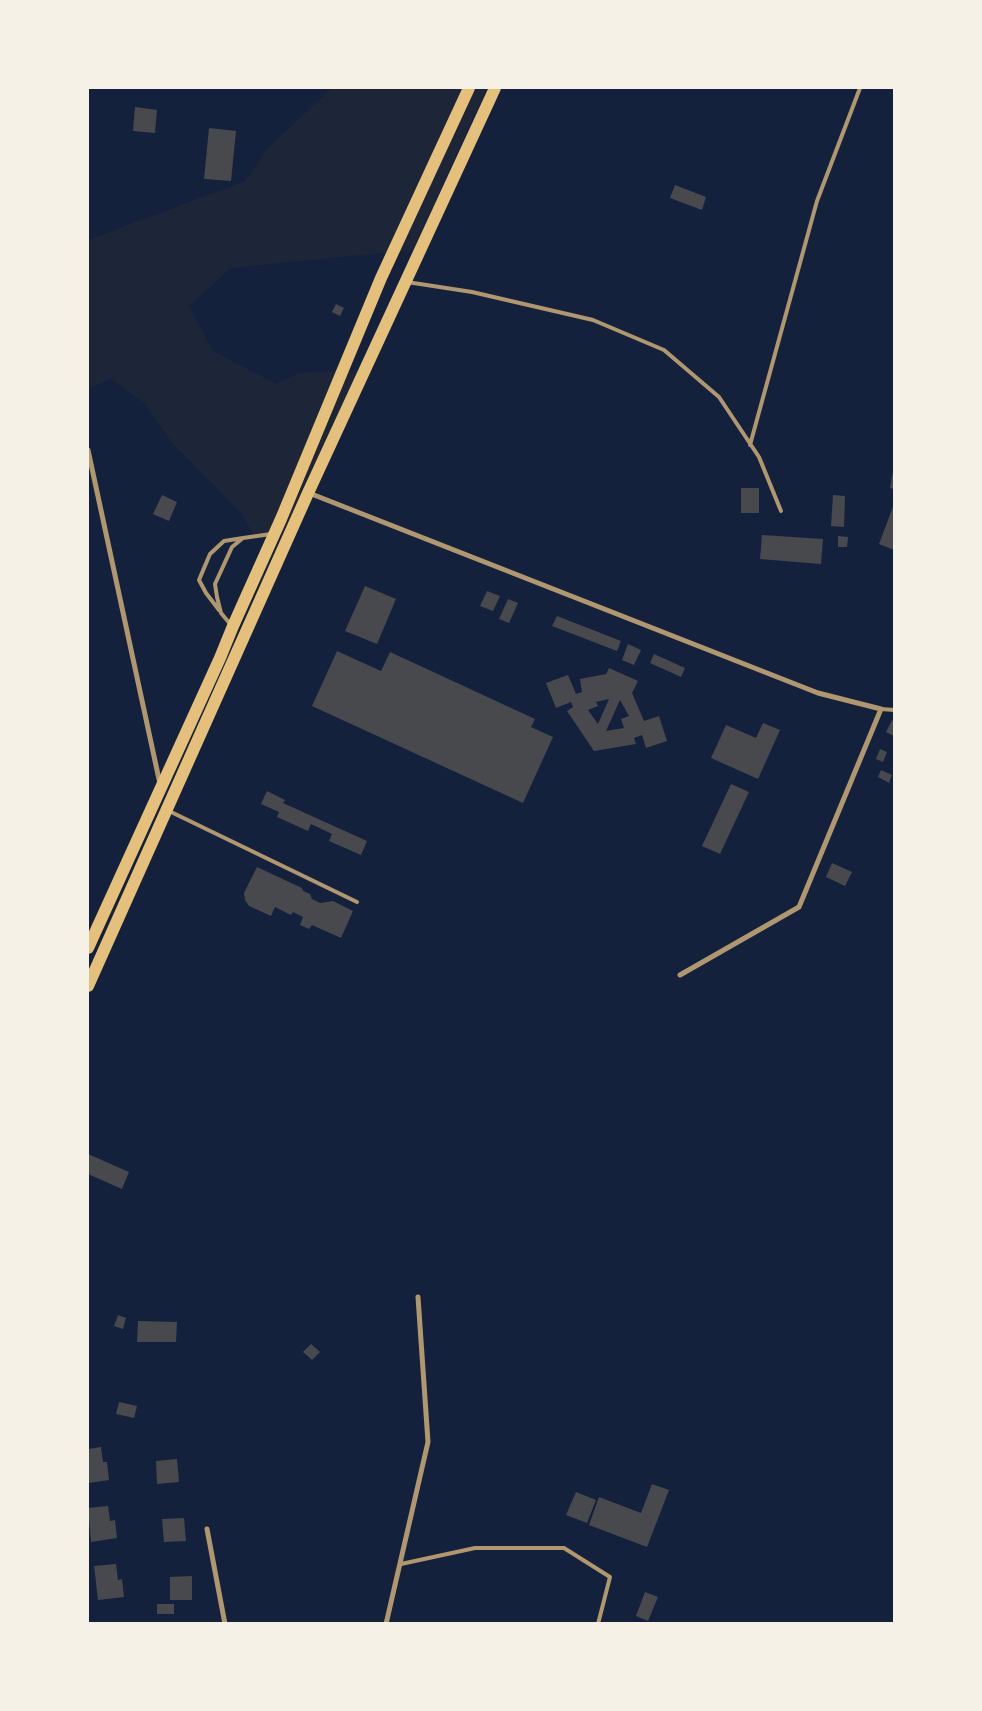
<!DOCTYPE html>
<html>
<head>
<meta charset="utf-8">
<style>
  body { margin:0 }
  #map { position:relative; width:982px; height:1711px; overflow:hidden; background:#14213d; font-family:"Open Sans",sans-serif }
  canvas { display:block }
  .frame { position:absolute; inset:0; border:89px solid #f6f1e7; pointer-events:none }
</style>
</head>
<body>
<div id="map">
<canvas width="982" height="1711"></canvas>
<div class="frame"></div>
</div>
<script>
const ctx = document.querySelector('canvas').getContext('2d');
ctx.lineJoin = 'round';
function paint(path, color) {
  ctx.fillStyle = color;
  ctx.fill(path, 'evenodd');
}
function toPath(rows) {
  const path = new Path2D();
  for (const r of rows) {
    path.moveTo(r[0], r[1]);
    for (let i = 2; i < r.length; i += 2) path.lineTo(r[i], r[i + 1]);
  }
  return path;
}
function stroke(path, color, width, dash) {
  ctx.strokeStyle = color;
  ctx.lineWidth = width;
  ctx.lineCap = dash ? 'butt' : 'round';
  ctx.setLineDash(dash || []);
  ctx.stroke(path);
}
const green = toPath([
  [332,88,487,88,413,250,231,268,189,306,213,351,276,384,299,373,358,370,284,533,255,537,241,513,173,444,144,403,111,379,88,389,88,240,245,181,268,148]
]);
const building = toPath([
  [135,107,157,110,155,133,133,131],
  [209,128,236,131,231,181,204,179],
  [675,185,706,197,702,210,670,198],
  [336,304,344,308,340,316,332,312],
  [894,466,894,489,890,488],
  [741,488,759,488,759,513,741,513],
  [162,495,177,502,169,521,153,514],
  [833,495,845,496,844,527,831,526],
  [894,504,894,550,879,544],
  [762,535,823,539,821,564,760,559],
  [838,536,848,537,847,547,838,547],
  [365,586,396,599,377,644,345,631],
  [487,591,500,596,493,611,480,606],
  [508,599,518,603,509,623,499,619],
  [557,616,621,641,617,651,552,626],
  [628,644,641,650,634,665,622,660],
  [337,651,381,671,390,652,535,719,531,727,553,737,523,803,312,706],
  [654,654,685,668,681,677,650,663],
  [609,668,638,681,632,693,644,721,659,716,667,741,646,748,642,735,634,738,636,744,594,751,567,711,573,707,571,702,556,708,546,683,568,675,576,694,582,692,580,679,606,674],
  [609,699,598,724,588,710,598,706,596,702],
  [620,700,629,716,621,719,624,728,606,731],
  [892,720,894,722,894,736,886,732],
  [763,723,780,730,758,779,711,758,726,725,756,738],
  [880,749,887,752,883,762,876,759],
  [881,770,892,775,889,783,878,777],
  [731,784,749,792,720,854,702,846],
  [267,791,285,800,283,803,367,841,361,855,329,841,332,834,311,824,308,831,277,817,279,812,261,804],
  [832,863,852,872,845,886,826,877],
  [257,867,302,888,303,891,310,894,312,899,320,903,333,901,353,911,341,938,312,925,309,929,300,925,303,917,293,912,291,915,275,907,271,916,249,906,245,900,244,893],
  [88,1154,129,1172,122,1189,88,1174],
  [118,1315,126,1318,123,1329,114,1326],
  [138,1321,177,1322,176,1342,137,1342],
  [311,1344,320,1352,312,1360,303,1352],
  [119,1402,137,1406,134,1418,116,1414],
  [101,1447,103,1462,107,1462,109,1480,88,1483,88,1449],
  [177,1459,179,1482,157,1484,156,1461],
  [652,1484,669,1490,647,1547,589,1525,599,1497,641,1513],
  [576,1492,596,1500,587,1523,566,1515],
  [108,1506,110,1521,115,1520,117,1538,91,1542,88,1508],
  [184,1518,186,1541,164,1542,162,1519],
  [116,1564,118,1580,122,1579,124,1597,98,1600,94,1566],
  [192,1576,192,1600,170,1600,170,1577],
  [645,1592,658,1597,648,1621,636,1616],
  [157,1604,174,1604,174,1614,157,1614]
]);
const service = toPath([
  [407,282,472,292,593,320,664,350,719,397,759,457,781,511],
  [750,445,817,201,860,88],
  [219,610,206,593,199,580,210,554,224,541,243,538],
  [231,625,221,613,217,597,215,584,232,547,243,538,271,534],
  [881,709,894,710],
  [169,811,357,902],
  [401,1564,475,1548,564,1548,610,1577,598,1624]
]);
const minor = toPath([
  [88,450,160,784],
  [309,493,818,693,881,709,799,907,680,975],
  [207,1529,225,1624],
  [386,1624,428,1442,418,1297]
]);
const primary = toPath([
  [88,948,220,658,233,626,281,519,381,278,469,88],
  [88,986,308,493,495,88]
]);
paint(green, '#1d2539');
paint(building, '#48494c');
stroke(service, '#b1986c', 4);
stroke(minor, '#b1986c', 5);
stroke(primary, '#e5c07b', 12);
</script>
</body>
</html>
